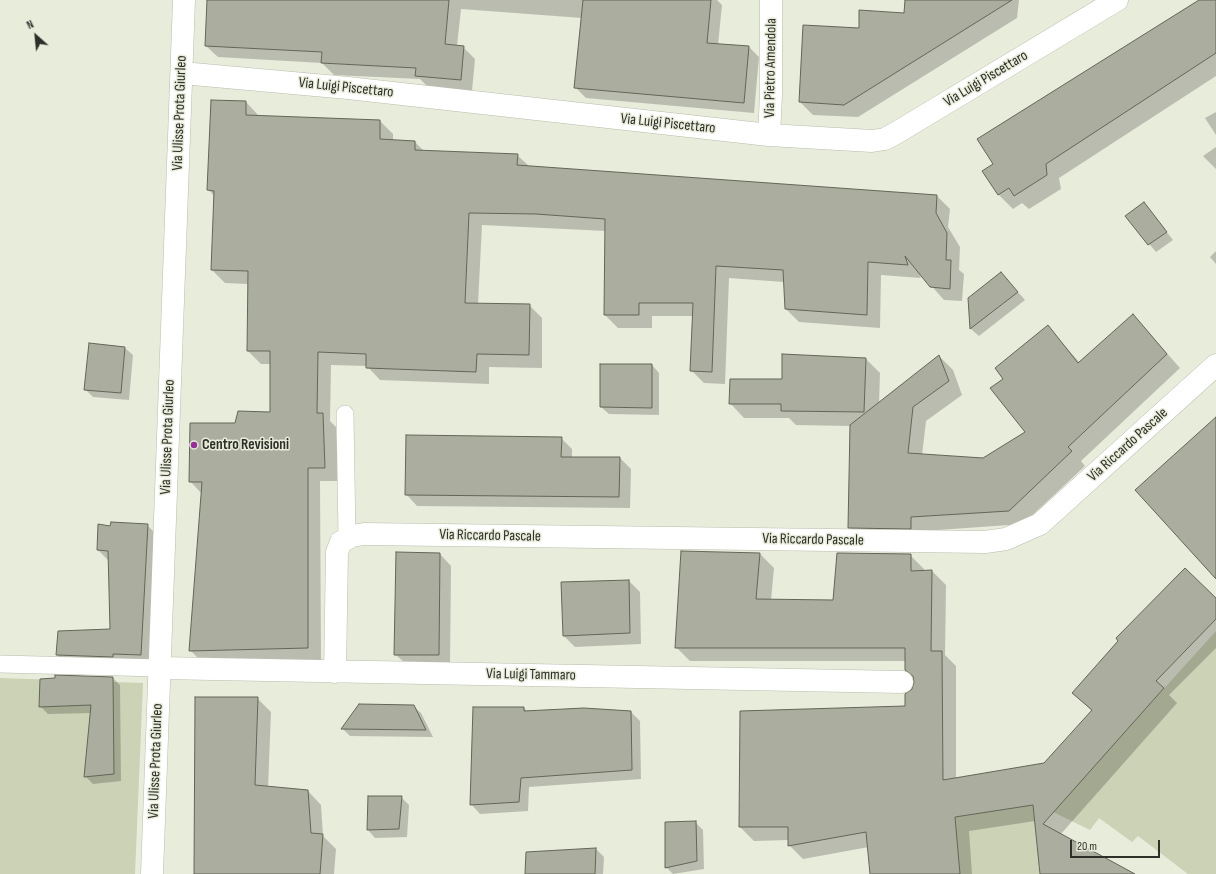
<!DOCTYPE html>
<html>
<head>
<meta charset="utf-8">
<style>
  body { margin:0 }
  #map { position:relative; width:1216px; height:874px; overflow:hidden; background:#e8ecdb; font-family:"Sofia Sans Condensed",sans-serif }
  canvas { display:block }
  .north { position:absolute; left:16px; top:16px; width:40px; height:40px; -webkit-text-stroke:3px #e8ecdb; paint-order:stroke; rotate:333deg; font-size:11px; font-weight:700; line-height:16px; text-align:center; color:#2d2f28 }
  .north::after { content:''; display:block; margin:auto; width:14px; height:18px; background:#2d2f28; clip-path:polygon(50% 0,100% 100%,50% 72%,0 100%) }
  .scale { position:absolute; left:1070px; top:840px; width:90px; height:18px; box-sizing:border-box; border:2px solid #2d2f28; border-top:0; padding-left:5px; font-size:12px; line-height:14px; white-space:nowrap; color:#2d2f28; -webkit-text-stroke:3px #e8ecdb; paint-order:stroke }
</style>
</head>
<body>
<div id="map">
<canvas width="1216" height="874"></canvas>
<div class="north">N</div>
<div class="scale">20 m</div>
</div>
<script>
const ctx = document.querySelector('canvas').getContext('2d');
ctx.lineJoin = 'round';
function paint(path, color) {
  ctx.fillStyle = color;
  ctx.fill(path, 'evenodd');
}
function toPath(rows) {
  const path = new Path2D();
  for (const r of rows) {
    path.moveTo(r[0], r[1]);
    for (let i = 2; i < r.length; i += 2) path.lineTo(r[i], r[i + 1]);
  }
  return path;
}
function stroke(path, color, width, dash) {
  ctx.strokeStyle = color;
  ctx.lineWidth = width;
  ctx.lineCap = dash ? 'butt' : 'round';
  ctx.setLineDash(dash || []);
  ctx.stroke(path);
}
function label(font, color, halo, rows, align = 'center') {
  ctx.font = font + ' "Sofia Sans Condensed",sans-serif';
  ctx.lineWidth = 3;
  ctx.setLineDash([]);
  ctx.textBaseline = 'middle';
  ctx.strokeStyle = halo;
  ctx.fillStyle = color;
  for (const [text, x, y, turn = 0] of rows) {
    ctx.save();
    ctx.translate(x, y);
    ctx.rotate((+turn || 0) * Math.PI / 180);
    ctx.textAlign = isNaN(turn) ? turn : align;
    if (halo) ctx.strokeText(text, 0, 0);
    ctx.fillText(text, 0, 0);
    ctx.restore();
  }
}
const green = toPath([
  [1216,631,1216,874,1188,874,1138,836,1132,842,1099,818,1090,830,1047,809,1121,736],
  [0,678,143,683,135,874,0,874],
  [1033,805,1040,874,960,874,955,817]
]);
const shadow = toPath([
  [208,0,717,0,722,5,718,45,749,47,759,57,754,113,586,98,576,88,582,18,461,9,457,46,463,47,475,59,472,91,428,87,420,79,334,75,322,63,218,57,206,46],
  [906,0,1019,0,1017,18,858,117,813,115,800,102,860,29,904,15],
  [1200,0,1216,0,1216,76,1059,178,1061,189,1029,209,1022,203,1013,209,999,195,984,171,994,165],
  [246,102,259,116,380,121,393,134,393,141,415,142,424,151,517,155,529,166,937,196,950,209,948,227,960,247,959,270,964,274,962,301,944,300,918,271,921,278,881,275,880,328,799,322,786,309,784,282,729,278,725,384,704,383,691,370,693,316,652,316,652,328,618,328,605,315,606,231,482,225,478,304,529,305,542,318,542,368,489,367,489,384,380,380,367,366,331,365,330,421,336,427,338,481,320,481,321,661,203,663,190,650,202,494,190,481,236,424,271,413,271,364,261,364,248,351,248,284,225,283,212,270,215,197,209,190],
  [1216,112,1216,135,1205,118],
  [1216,147,1216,169,1203,156],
  [1144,203,1173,240,1156,252,1126,216],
  [1216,251,1216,264,1210,257],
  [1008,281,1025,300,979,336,971,329,969,299],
  [1133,315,1180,368,1081,461,1085,466,1023,524,924,531,862,541,849,527,851,426,796,425,789,418,744,418,730,403,783,380,866,359,880,373,879,404,939,356,953,370,962,395,926,421,922,455,983,459,1026,432,1004,379,1048,327,1080,363],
  [125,348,133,355,129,400,93,397,86,390],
  [652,365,659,373,659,415,609,414,601,407],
  [561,438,572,449,572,458,620,458,631,469,630,508,417,506,406,494],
  [147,525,158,536,152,666,69,666,57,655,111,630,109,561,98,550,111,527],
  [397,553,440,554,451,566,450,666,407,665,395,654],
  [760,554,774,568,771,600,834,601,910,555,924,569,924,571,932,571,946,585,945,655,956,666,956,778,1045,764,1092,711,1073,693,1216,599,1216,648,1169,695,1177,703,1060,835,1133,874,1041,874,1035,821,969,831,972,874,871,874,869,847,803,859,789,845,789,840,754,841,740,827,906,707,913,689,915,679,906,670,906,661,690,661,676,647],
  [629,581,640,592,641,644,575,647,564,636],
  [113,678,120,685,121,781,93,784,85,776,91,713,48,714,40,706],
  [257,698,271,712,268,788,308,791,321,805,323,836,336,849,334,874,195,874],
  [413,706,421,713,433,737,350,736,343,729],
  [524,708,528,712,631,712,640,721,641,779,529,787,528,811,480,814,471,804],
  [369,797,401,797,409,805,407,837,375,838,368,830],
  [695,822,703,830,704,869,673,874,666,867],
  [596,849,604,857,603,874,526,874]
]);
const building = toPath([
  [207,0,449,0,445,44,464,46,461,80,415,76,416,68,321,63,322,52,205,46,207,0],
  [583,0,711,0,707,43,749,46,744,103,574,88,583,0],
  [905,0,1012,0,844,105,799,102,803,25,859,28,859,10,904,13,905,0],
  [1199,0,1216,0,1216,53,1046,164,1047,175,1014,196,1009,188,998,195,982,171,993,164,977,139,1199,0],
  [211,100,246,101,246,115,380,120,380,139,415,141,415,150,518,154,517,165,937,195,936,213,947,233,946,260,951,260,950,289,930,287,905,256,908,265,868,262,867,315,785,309,783,270,716,266,712,372,690,371,693,303,639,303,639,315,604,315,605,219,536,214,469,213,465,303,530,304,529,355,477,354,476,372,366,368,366,354,318,352,317,413,323,413,325,468,308,468,308,648,189,651,202,482,189,482,190,423,235,423,238,411,270,412,270,351,247,351,248,271,211,270,214,191,207,190,211,100],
  [1144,202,1167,232,1148,245,1125,216,1144,202],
  [1001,272,1018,292,970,329,968,298,1001,272],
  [1133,314,1167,354,1068,447,1072,451,1009,511,911,517,911,529,848,528,850,425,939,355,949,381,913,407,908,453,983,458,1025,432,990,388,1003,379,995,368,1048,325,1078,363,1133,314],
  [89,343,125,347,121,393,84,390,89,343],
  [782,354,866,358,864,412,781,411,781,404,729,404,730,379,782,379,782,354],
  [600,364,652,364,652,408,600,407,600,364],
  [1216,417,1216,579,1135,490,1216,417],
  [406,435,562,437,561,457,620,457,619,497,405,495,406,435],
  [111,522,148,524,141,655,113,654,113,657,56,655,58,631,110,629,108,551,97,550,98,524,110,526,111,522],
  [681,551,760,553,756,599,833,600,837,553,911,554,911,571,932,570,931,651,942,651,943,780,1044,763,1092,710,1072,693,1118,641,1116,638,1185,568,1216,598,1216,619,1156,681,1164,688,1043,824,1135,874,1040,874,1033,805,955,817,960,874,870,874,866,832,788,846,788,827,739,827,740,711,905,706,905,694,912,689,914,682,913,676,905,670,905,648,675,648,681,551],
  [396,552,440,553,439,655,394,655,396,552],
  [629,580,630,633,563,636,561,582,629,580],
  [55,675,113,677,114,774,84,777,91,705,39,707,40,679,55,678,55,675],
  [195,697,258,697,255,785,308,790,311,833,323,834,320,874,194,874,195,697],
  [359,704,414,705,426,730,341,729,359,704],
  [473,707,524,707,524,711,584,708,631,711,632,770,521,778,519,802,470,805,473,707],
  [368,796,402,796,399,829,367,830,368,796],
  [696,821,697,861,665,868,665,822,696,821],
  [596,848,595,874,525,874,526,852,596,848]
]);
const lane = toPath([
  [345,414,347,538],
  [0,664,160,668]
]);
const street = toPath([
  [182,73,348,88,769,135,872,141,885,139,896,133,1117,0],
  [769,135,771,95,771,0],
  [160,668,902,682],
  [335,672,337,552,341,542,352,536,364,534,985,542,1006,539,1040,524,1216,365],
  [152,874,184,0]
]);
const markers = [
  [194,445,4,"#953197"]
];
const streetNames = [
  ["Via Pietro Amendola",771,68,-89],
  ["Via Luigi Piscettaro",986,79,-31],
  ["Via Luigi Piscettaro",346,88,6],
  ["Via Ulisse Prota Giurleo",180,113,-88],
  ["Via Luigi Piscettaro",668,124,6],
  ["Via Ulisse Prota Giurleo",168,437,-88],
  ["Via Riccardo Pascale",1128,445,-42],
  ["Via Riccardo Pascale",490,536,1],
  ["Via Riccardo Pascale",813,540,1],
  ["Via Luigi Tammaro",531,675,1],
  ["Via Ulisse Prota Giurleo",156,761,-88]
];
const poiNames = [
  ["Centro Revisioni",202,445]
];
paint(green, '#ccd2b5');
paint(shadow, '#0003');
paint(building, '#abae9e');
stroke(building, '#636657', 1);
stroke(lane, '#b9bcac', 18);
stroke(street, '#b9bcac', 23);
stroke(lane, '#fff', 17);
stroke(street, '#fff', 22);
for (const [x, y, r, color] of markers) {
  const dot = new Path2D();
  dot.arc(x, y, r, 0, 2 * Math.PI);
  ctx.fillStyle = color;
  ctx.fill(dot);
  stroke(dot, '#e8ecdb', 1.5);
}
label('15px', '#2d2f28', '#e8ecdb', streetNames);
label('bold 15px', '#2d2f28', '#e8ecdb', poiNames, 'left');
</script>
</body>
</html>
